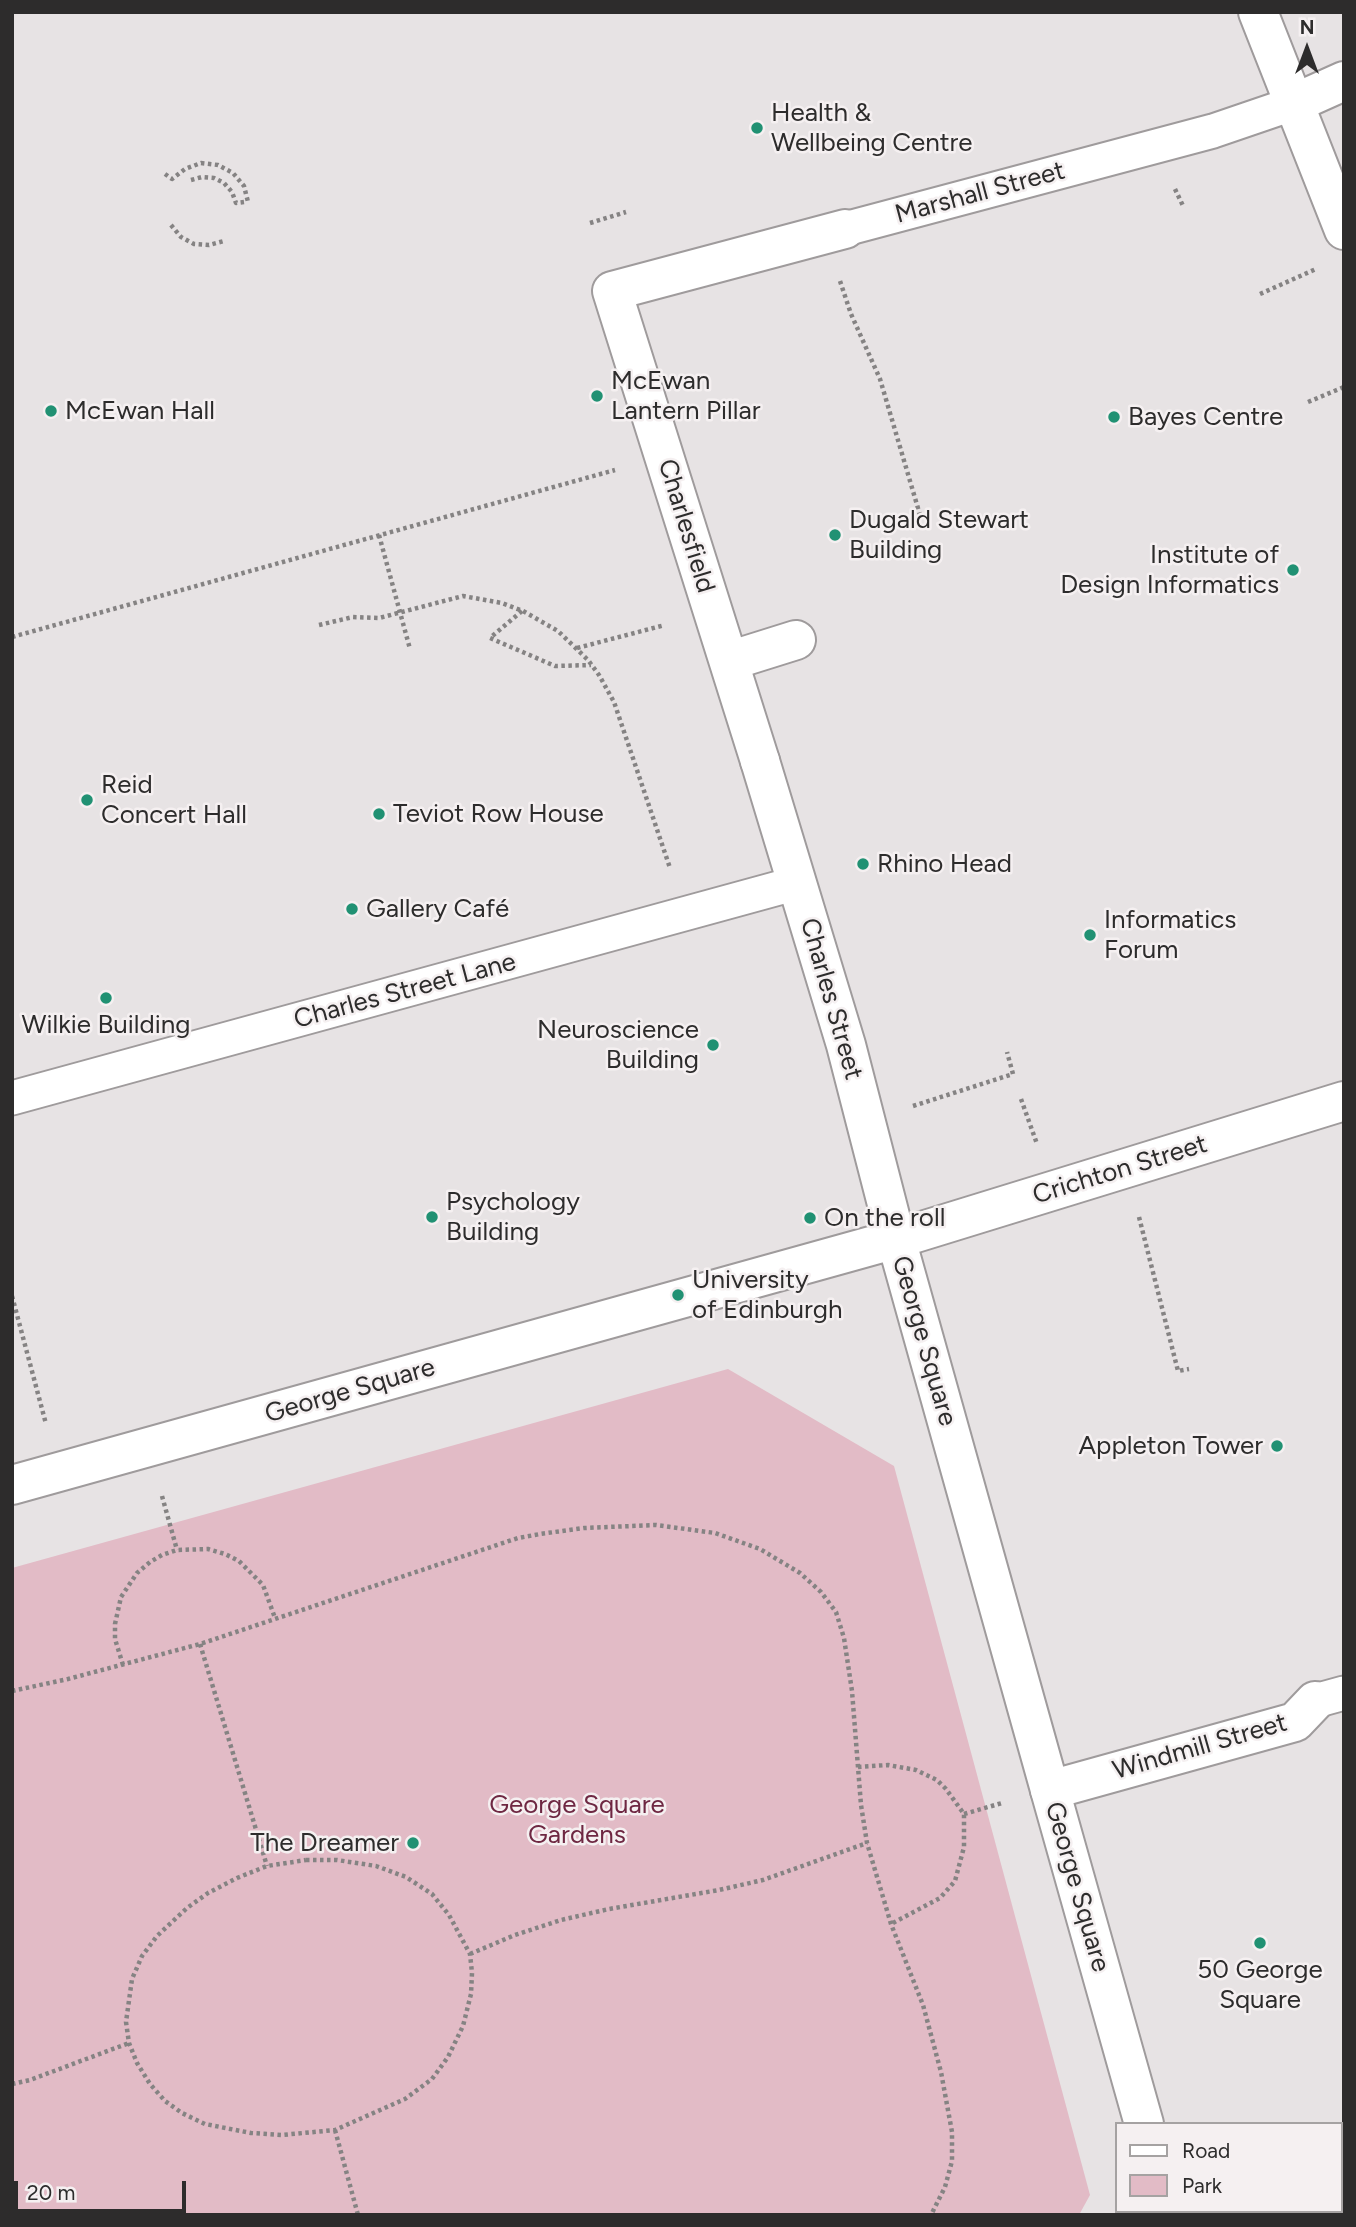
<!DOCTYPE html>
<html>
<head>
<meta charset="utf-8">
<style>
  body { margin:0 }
  #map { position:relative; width:1356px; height:2227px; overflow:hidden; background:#e7e3e4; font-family:Figtree,sans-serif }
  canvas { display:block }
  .frame { position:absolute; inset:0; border:14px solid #2d2c2c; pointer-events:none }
  .legend { position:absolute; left:1115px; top:2122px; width:228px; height:91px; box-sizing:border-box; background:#f5f0f1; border:2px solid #a5a2a2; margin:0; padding:9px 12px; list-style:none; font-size:21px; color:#2d2c2c }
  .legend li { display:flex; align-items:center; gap:14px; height:35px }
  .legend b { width:35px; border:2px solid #a5a2a2 }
  .north { position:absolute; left:1272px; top:14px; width:70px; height:70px; -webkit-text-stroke:5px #f5f0f1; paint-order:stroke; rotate:0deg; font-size:19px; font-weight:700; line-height:28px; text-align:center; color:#2d2c2c }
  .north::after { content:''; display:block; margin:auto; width:24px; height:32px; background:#2d2c2c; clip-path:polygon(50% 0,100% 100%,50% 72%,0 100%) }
  .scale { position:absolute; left:14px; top:2181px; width:172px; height:32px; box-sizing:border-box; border:4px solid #2d2c2c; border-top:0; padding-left:9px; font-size:21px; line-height:24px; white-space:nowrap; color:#2d2c2c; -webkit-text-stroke:5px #f5f0f1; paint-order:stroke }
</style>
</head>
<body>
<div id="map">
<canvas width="1356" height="2227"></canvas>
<div class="frame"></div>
<ul class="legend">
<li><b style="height:9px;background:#fff"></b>Road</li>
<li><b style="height:19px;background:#e2bbc6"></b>Park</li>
</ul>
<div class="north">N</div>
<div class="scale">20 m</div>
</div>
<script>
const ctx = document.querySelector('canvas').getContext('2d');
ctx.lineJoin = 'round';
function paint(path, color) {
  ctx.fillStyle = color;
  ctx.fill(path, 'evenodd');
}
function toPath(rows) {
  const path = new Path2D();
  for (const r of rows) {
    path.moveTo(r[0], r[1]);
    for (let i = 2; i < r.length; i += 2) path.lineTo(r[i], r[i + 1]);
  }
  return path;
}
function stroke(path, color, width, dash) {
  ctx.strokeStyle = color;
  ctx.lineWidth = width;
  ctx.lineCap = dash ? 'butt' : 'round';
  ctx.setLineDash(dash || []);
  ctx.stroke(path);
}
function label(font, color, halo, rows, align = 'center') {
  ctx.font = font + ' Figtree,sans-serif';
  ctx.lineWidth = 5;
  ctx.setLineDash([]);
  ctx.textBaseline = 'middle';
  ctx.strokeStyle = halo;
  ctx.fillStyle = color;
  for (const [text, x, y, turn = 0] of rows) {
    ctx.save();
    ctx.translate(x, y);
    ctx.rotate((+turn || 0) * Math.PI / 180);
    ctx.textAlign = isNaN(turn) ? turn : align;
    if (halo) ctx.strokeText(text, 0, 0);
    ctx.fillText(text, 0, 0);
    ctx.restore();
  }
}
const green = toPath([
  [728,1369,894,1466,1090,2195,1079,2215,12,2215,12,1568]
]);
const path = toPath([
  [165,174,172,179,185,169,201,163,218,165,233,173,244,186,248,202],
  [191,180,202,177,214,178,224,183,232,192,236,203,244,202],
  [1175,189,1184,208],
  [590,223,626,212],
  [171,225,181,237,194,244,209,245,224,241],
  [840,281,851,314,880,379,920,515],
  [1260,294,1316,269],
  [1308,402,1344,387],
  [379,535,410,649],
  [522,611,490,638,555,666,591,665],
  [319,625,353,617,379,618,463,596,502,603,523,611,558,631,588,660,599,675,614,702,670,868],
  [12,637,615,470],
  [577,648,665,625],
  [1021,1099,1037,1144],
  [913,1106,1013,1074,1007,1052],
  [1139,1217,1178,1371,1189,1369],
  [12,1296,46,1424],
  [162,1496,177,1550],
  [200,1644,267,1866],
  [123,1665,115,1639,115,1624,121,1597,137,1573,150,1562,162,1555,177,1550,208,1549,225,1554,239,1561,263,1585,275,1618],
  [12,1691,68,1679,200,1644,518,1538,540,1534,584,1528,656,1525,715,1533,760,1549,800,1573,821,1592,836,1612,844,1638,852,1691,861,1805,867,1843,891,1924,923,2005,941,2072,952,2132,952,2161,945,2187,931,2215],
  [858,1767,888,1765,916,1770,937,1780,946,1789,964,1814,964,1847,955,1881,940,1898,891,1924],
  [964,1814,1002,1803],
  [306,1860,337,1860,376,1866,406,1877,432,1894,449,1915,470,1954,472,1973,471,1994,463,2026,448,2057,432,2079,405,2099,335,2130,282,2135,251,2133,205,2124,182,2113,165,2101,150,2084,137,2063,129,2043,126,2022,132,1979,142,1956,157,1936,187,1908,208,1893,237,1878,267,1866,306,1860],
  [470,1954,515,1935,561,1920,609,1909,719,1890,763,1880,867,1843],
  [12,2084,30,2080,129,2043],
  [335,2130,358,2215],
  [1340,2179,1344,2178],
  [1316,2211,1317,2215]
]);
const service = toPath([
  [845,229,1213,131,1295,103],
  [12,1098,797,883],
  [1315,1701,1344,1693]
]);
const pedestrian = toPath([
  [729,661,796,640],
  [760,761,612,291,845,229],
  [1144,2124,1050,1790,1295,1722,1315,1701],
  [1168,2211,1169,2215]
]);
const minor = toPath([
  [1295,103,1344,81],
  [760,761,846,1045,896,1239,1050,1790],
  [12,1485,896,1239,1344,1101]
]);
const tertiary = toPath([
  [1258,12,1344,230]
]);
const markers = [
  [757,128,7,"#219173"],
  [597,396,7,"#219173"],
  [51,411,7,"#219173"],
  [1114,417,7,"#219173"],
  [835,535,7,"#219173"],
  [1293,570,7,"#219173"],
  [87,800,7,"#219173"],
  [379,814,7,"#219173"],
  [863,864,7,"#219173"],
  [352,909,7,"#219173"],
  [1090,935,7,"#219173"],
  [106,998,7,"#219173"],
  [713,1045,7,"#219173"],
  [432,1217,7,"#219173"],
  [810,1218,7,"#219173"],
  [678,1295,7,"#219173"],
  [1277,1446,7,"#219173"],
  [413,1843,7,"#219173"],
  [1260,1943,7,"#219173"]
];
const poiNames = [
  ["Health &",771,113],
  ["Wellbeing Centre",771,143],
  ["McEwan",611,381],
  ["Lantern Pillar",611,411],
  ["McEwan Hall",65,411],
  ["Bayes Centre",1128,417],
  ["Dugald Stewart",849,520],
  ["Building",849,550],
  ["Institute of",1279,555,"right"],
  ["Design Informatics",1279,585,"right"],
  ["Reid",101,785],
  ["Concert Hall",101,815],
  ["Teviot Row House",393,814],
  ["Rhino Head",877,864],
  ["Gallery Café",366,909],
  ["Informatics",1104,920],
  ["Forum",1104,950],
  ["Wilkie Building",106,1025,"center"],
  ["Neuroscience",699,1030,"right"],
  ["Building",699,1060,"right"],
  ["Psychology",446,1202],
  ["Building",446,1232],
  ["On the roll",824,1218],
  ["University",692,1280],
  ["of Edinburgh",692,1310],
  ["Appleton Tower",1263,1446,"right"],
  ["The Dreamer",399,1843,"right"],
  ["50 George",1260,1970,"center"],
  ["Square",1260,2000,"center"]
];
const streetNames = [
  ["Marshall Street",980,193,-15],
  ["Charlesfield",686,526,73],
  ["Charles Street Lane",405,991,-15],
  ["Charles Street",831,999,74],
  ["Crichton Street",1120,1170,-17],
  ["George Square",924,1341,74],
  ["George Square",350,1391,-16],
  ["Windmill Street",1200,1747,-16],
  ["George Square",1077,1887,74]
];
const parkNames = [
  ["George Square",577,1805],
  ["Gardens",577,1835]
];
paint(green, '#e2bbc6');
stroke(service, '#9f9b9c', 37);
stroke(pedestrian, '#9f9b9c', 42);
stroke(minor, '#9f9b9c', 42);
stroke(tertiary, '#9f9b9c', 42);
stroke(path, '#858383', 4.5, [3.5, 3.5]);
stroke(service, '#fff', 33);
stroke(pedestrian, '#fff', 38);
stroke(minor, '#fff', 38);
stroke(tertiary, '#fff', 38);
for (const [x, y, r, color] of markers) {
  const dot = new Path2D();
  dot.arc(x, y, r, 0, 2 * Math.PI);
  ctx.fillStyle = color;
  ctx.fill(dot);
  stroke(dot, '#f5f0f1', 2.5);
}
label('26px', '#2d2c2c', '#f5f0f1', poiNames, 'left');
label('26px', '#2d2c2c', '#f5f0f1', streetNames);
label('26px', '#6e2742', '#f5f0f1', parkNames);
</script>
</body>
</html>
